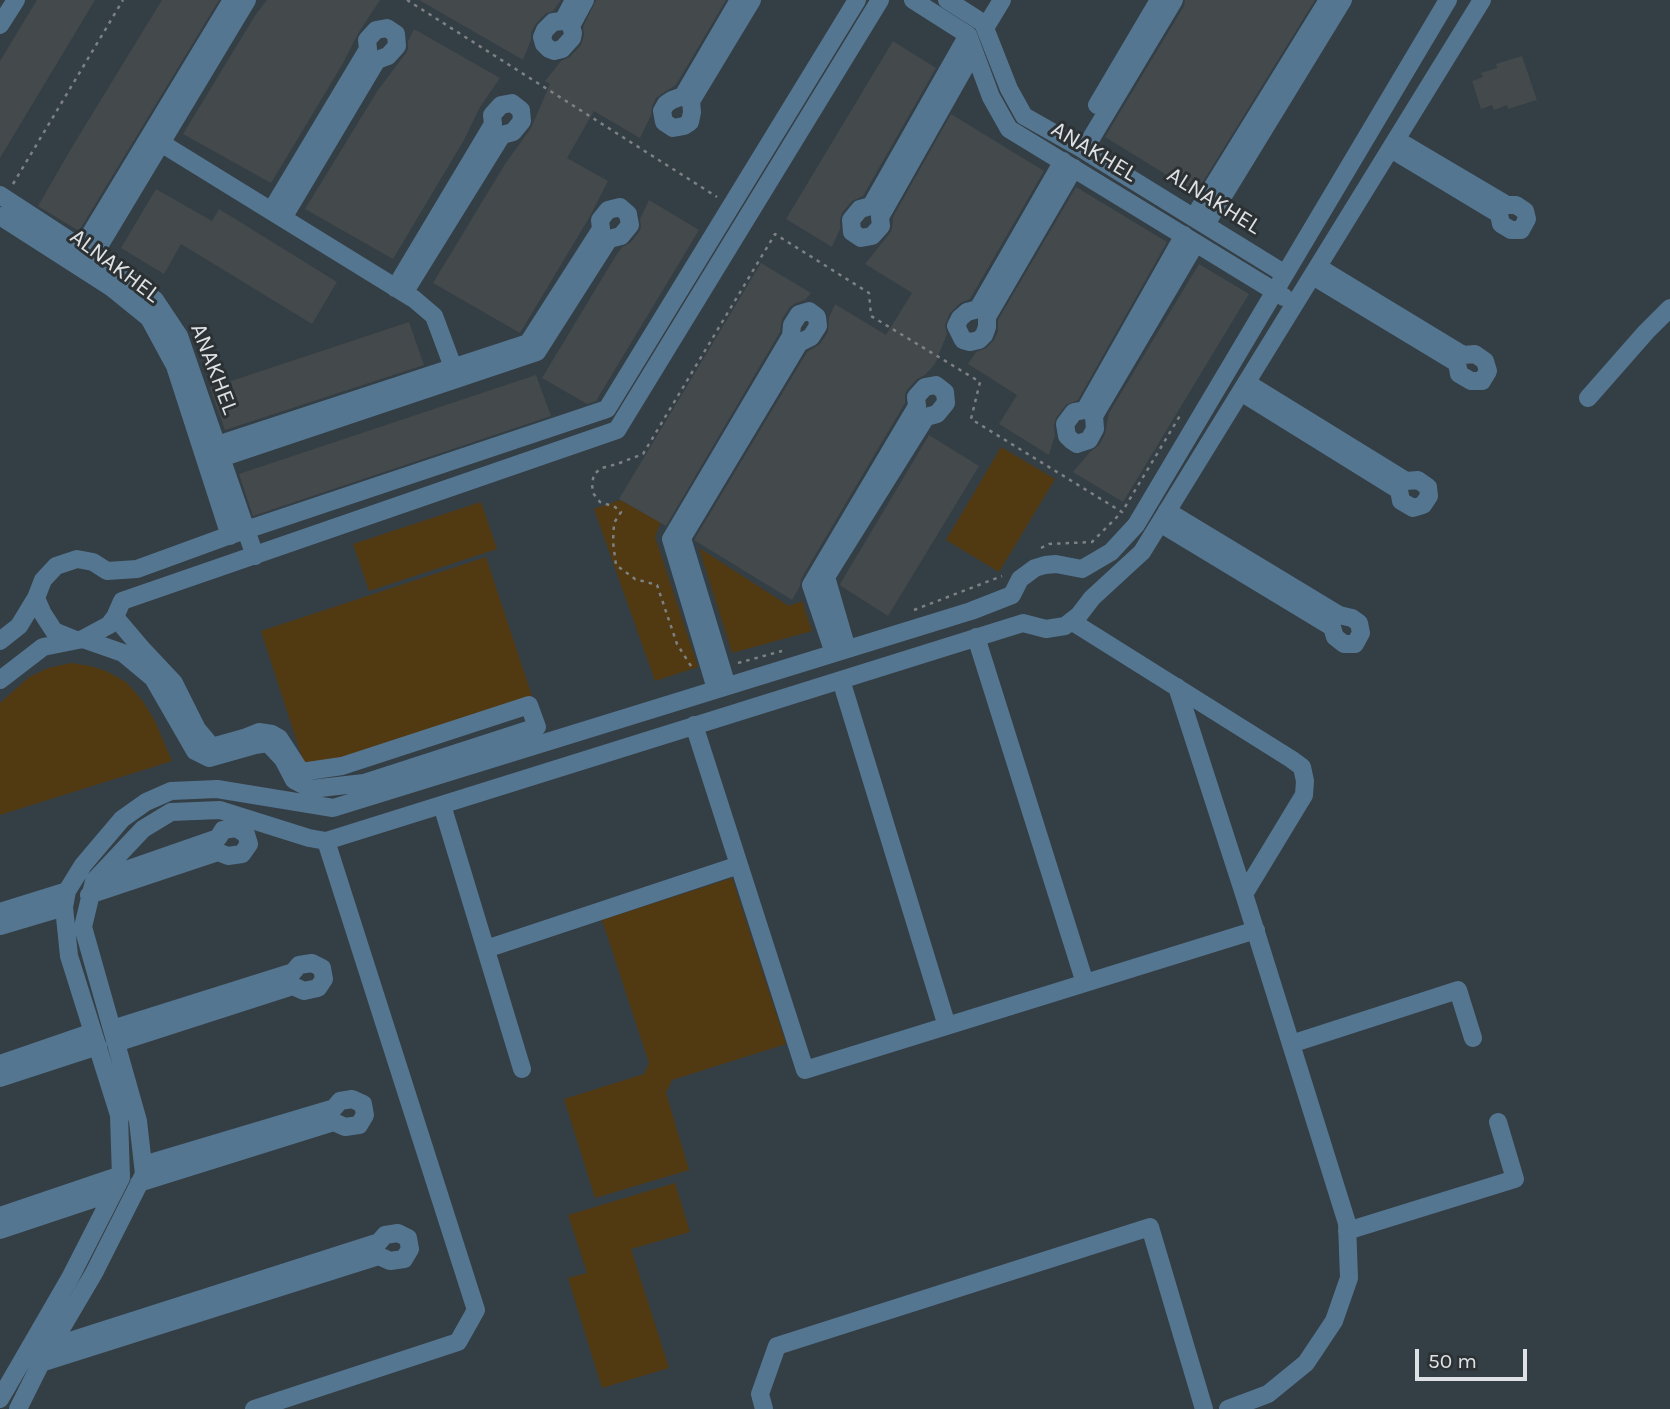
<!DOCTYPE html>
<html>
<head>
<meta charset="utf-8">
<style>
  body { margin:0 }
  #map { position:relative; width:1670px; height:1409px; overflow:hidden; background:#2c3134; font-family:Karla,sans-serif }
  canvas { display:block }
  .scale { position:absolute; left:1415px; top:1349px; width:112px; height:32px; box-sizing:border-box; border:4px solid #dfe2e4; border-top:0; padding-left:9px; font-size:21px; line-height:24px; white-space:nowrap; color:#dfe2e4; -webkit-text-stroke:5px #2c3134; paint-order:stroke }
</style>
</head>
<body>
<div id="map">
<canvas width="1670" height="1409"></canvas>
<div class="scale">50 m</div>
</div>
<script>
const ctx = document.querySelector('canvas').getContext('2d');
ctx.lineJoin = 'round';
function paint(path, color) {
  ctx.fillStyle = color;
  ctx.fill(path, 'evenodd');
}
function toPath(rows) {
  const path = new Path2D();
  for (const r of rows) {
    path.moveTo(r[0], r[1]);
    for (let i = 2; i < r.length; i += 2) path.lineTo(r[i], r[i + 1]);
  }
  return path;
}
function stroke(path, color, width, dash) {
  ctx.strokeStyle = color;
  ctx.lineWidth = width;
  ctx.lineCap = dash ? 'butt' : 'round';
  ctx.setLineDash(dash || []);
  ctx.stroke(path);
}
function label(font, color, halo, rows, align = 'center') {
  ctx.font = font + ' Karla,sans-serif';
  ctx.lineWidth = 6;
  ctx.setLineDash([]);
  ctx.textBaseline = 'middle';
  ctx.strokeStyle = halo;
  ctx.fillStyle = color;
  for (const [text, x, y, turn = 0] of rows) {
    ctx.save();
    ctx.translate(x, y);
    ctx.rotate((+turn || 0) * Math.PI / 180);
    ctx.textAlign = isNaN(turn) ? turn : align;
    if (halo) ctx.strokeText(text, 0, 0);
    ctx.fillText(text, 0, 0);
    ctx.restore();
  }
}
const built = toPath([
  [0,0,1670,0,1670,1409,0,1409]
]);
const green = toPath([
  [1001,447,1055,479,999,572,946,540],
  [620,500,661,522,655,537,698,667,655,681,594,509],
  [481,502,497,549,369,591,353,544],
  [699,548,789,606,802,601,812,631,732,653],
  [486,557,532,696,306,770,261,631],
  [71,663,90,666,106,671,126,682,142,700,155,721,172,761,0,815,0,703,29,677,48,668],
  [732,878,786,1044,672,1080,666,1093,689,1170,595,1198,564,1099,644,1074,649,1063,602,920],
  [675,1183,690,1232,631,1249,669,1368,602,1388,568,1278,587,1273,568,1215]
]);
const building = toPath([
  [37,0,95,0,0,158,0,61],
  [162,0,219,0,79,231,38,206,72,147],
  [267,0,380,0,359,32,342,65,271,183,183,134,256,14],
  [419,0,561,0,553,11,545,14,535,25,531,33,531,40,523,60],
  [596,0,726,0,676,85,666,91,656,98,652,106,651,115,640,138,594,111,567,158,608,181,589,218,520,333,433,283,505,164,531,128,550,84,545,81,561,61,570,57,581,45,584,35,583,27],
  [1185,0,1315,0,1196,193,1105,137,1184,6],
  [414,29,500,78,480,107,464,140,393,259,305,209,378,90,406,53,408,49,408,41],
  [893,41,936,68,863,196,852,201,842,213,840,220,840,229,832,247,786,219],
  [1522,56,1537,100,1508,109,1507,105,1494,110,1492,105,1481,109,1472,81,1483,77,1481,73,1497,68,1496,64],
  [951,114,1044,171,970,299,960,303,950,313,945,325,947,334,935,364,925,375,917,379,907,390,905,394,905,403,801,579,800,586,792,600,694,540,807,352,820,344,828,332,829,318,835,304,886,335,912,293,865,264,890,233,892,229,893,217],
  [1076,187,1167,242,1078,400,1066,405,1056,418,1054,425,1055,435,1049,455,999,424,1017,395,968,364,976,352,986,348,994,340,998,331,998,320],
  [156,189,212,221,219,209,337,282,312,324,181,244,164,274,121,248],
  [649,200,699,230,596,401,587,404,542,378,615,257,622,247,630,243,639,232,641,227,640,219],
  [761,263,811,293,805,300,796,303,790,307,782,319,780,332,666,526,619,499],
  [1199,264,1249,294,1123,502,1073,472,1090,452,1099,445,1105,434,1109,413],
  [409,322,424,365,225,430,210,388],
  [536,375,551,416,253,516,239,474],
  [929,435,979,466,888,616,841,586,840,584]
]);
const path = toPath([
  [407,0,717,197],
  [13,184,123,0],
  [1041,548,1049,544,1092,542,1122,512],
  [914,610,1002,576],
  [738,663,782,651],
  [691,666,677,644,657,585,635,579,616,565,613,542,614,523,621,512,615,507,600,502,593,493,592,484,594,474,602,468,617,464,643,454,775,234,869,293,871,316,980,382,971,419,1122,512,1181,414]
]);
const minor = toPath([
  [574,0,563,21,553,22,545,30,542,37,544,44,549,49,554,51,562,49,572,38,573,33,571,26,585,0],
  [739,0,683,96,672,100,666,104,662,111,664,122,673,128,684,126,690,122,692,112,691,101,752,0],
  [913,0,968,35,991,97,1009,129,1284,297],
  [947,0,983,23,1009,89,1024,116,1084,150,1285,274],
  [0,25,16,0],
  [985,28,1002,0],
  [968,35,871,206,860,209,851,220,852,232,861,238,872,236,881,226,880,217,974,51],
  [1097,105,1159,0],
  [161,143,414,299,434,316,453,367],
  [1391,149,1499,214,1501,224,1511,230,1521,230,1527,219,1525,211,1516,205,1507,205,1397,140],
  [1084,150,1174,0],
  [1063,161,978,309,967,312,960,318,956,326,963,340,970,342,979,340,984,335,987,327,987,317,1074,168],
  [0,195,121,274,155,300,179,336,255,556],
  [271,211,368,49,367,40,376,30,387,28,396,34,397,46,388,56,377,60,283,218],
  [0,216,112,288,149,318,175,366,230,536],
  [1194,217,1328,0],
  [1206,224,1343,0],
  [1184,235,1085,410,1074,412,1065,424,1067,436,1071,440,1077,444,1089,440,1095,429,1094,416,1196,243],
  [82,248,232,0],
  [93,256,247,0],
  [1313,276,1457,363,1459,374,1471,381,1482,381,1488,371,1485,361,1475,354,1463,355,1318,267],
  [395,288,493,124,492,115,501,105,512,103,521,110,522,121,513,132,502,135,404,293],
  [1241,392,1399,490,1401,501,1413,508,1423,505,1429,496,1428,487,1418,480,1406,481,1247,383],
  [1588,398,1646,332,1670,308],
  [217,445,528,343,601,229,600,220,608,210,620,207,628,214,630,225,621,236,609,239,537,352,221,458],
  [1160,523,1332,627,1335,637,1344,644,1355,644,1361,633,1359,623,1352,618,1339,615,1167,511],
  [36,598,43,614,54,631,76,640],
  [1071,621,1291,759,1302,767,1305,781,1304,795,1244,894],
  [976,637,1085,983],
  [83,639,123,653,153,678,195,751,209,758,255,745,268,743,283,759,294,780,311,789,364,783,537,727,529,705,342,766,301,772,279,738,272,734,259,732,244,738,212,747,197,729,174,683,143,650,115,617],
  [0,641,19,626,36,598,43,580,56,566,77,559,93,562,107,571,137,569,222,538,607,409,857,0],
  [834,653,811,585,917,406,916,397,925,387,936,385,945,392,946,403,937,414,926,417,826,577,847,649],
  [0,680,43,647,83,639,109,625,115,617,122,601,617,430,880,0],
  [841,680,947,1026],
  [1177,687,1244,894,1347,1223,1349,1278,1334,1321,1306,1363,1268,1394,1228,1409],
  [716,689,671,539,791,336,792,325,799,314,809,311,817,317,818,326,811,337,799,343,682,538,727,686],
  [694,725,805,1070,1256,930],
  [442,805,522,1069],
  [89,895,218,852,228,856,242,854,249,844,246,834,236,828,223,830,218,838,100,879],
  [0,912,67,891],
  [0,926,64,907],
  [486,949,739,865],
  [112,1029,293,972,299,965,312,963,322,968,324,979,318,988,304,991,293,986,116,1043],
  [1291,1044,1458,990,1473,1038],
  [0,1064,93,1032],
  [0,1078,98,1046],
  [139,1183,334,1122,345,1127,359,1125,365,1115,363,1104,352,1099,340,1101,334,1108,143,1165],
  [0,1216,121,1175],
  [0,1230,114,1192],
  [1347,1231,1515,1179,1498,1122],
  [41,1363,379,1256,390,1261,404,1259,410,1249,408,1238,398,1233,385,1235,379,1242,51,1347],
  [0,1399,70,1278,121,1178,119,1115,69,956,64,907,67,891,83,865,122,819,146,802,171,791,217,789,333,808,971,611,1012,595,1020,579,1035,568,1045,565,1056,564,1082,569,1111,552,1136,525,1448,0],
  [18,1409,41,1363,94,1273,144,1174,138,1121,83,927,94,881,143,829,171,812,220,810,309,838,326,841,1023,623,1046,629,1065,626,1079,615,1092,598,1142,552,1482,0],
  [254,1409,458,1342,476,1310,326,841],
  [764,1409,760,1394,777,1346,1150,1227,1204,1409]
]);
const streetNames = [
  ["ANAKHEL",1094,152,31],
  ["ALNAKHEL",1214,201,32],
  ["ALNAKHEL",115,266,37],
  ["ANAKHEL",214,369,69]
];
paint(built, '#343e45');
paint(green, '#513912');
paint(building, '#44494c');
stroke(path, '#7d8183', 2.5, [3.5, 5]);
stroke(minor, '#557691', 18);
label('23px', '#dfe2e4', '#2c3134', streetNames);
</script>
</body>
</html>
